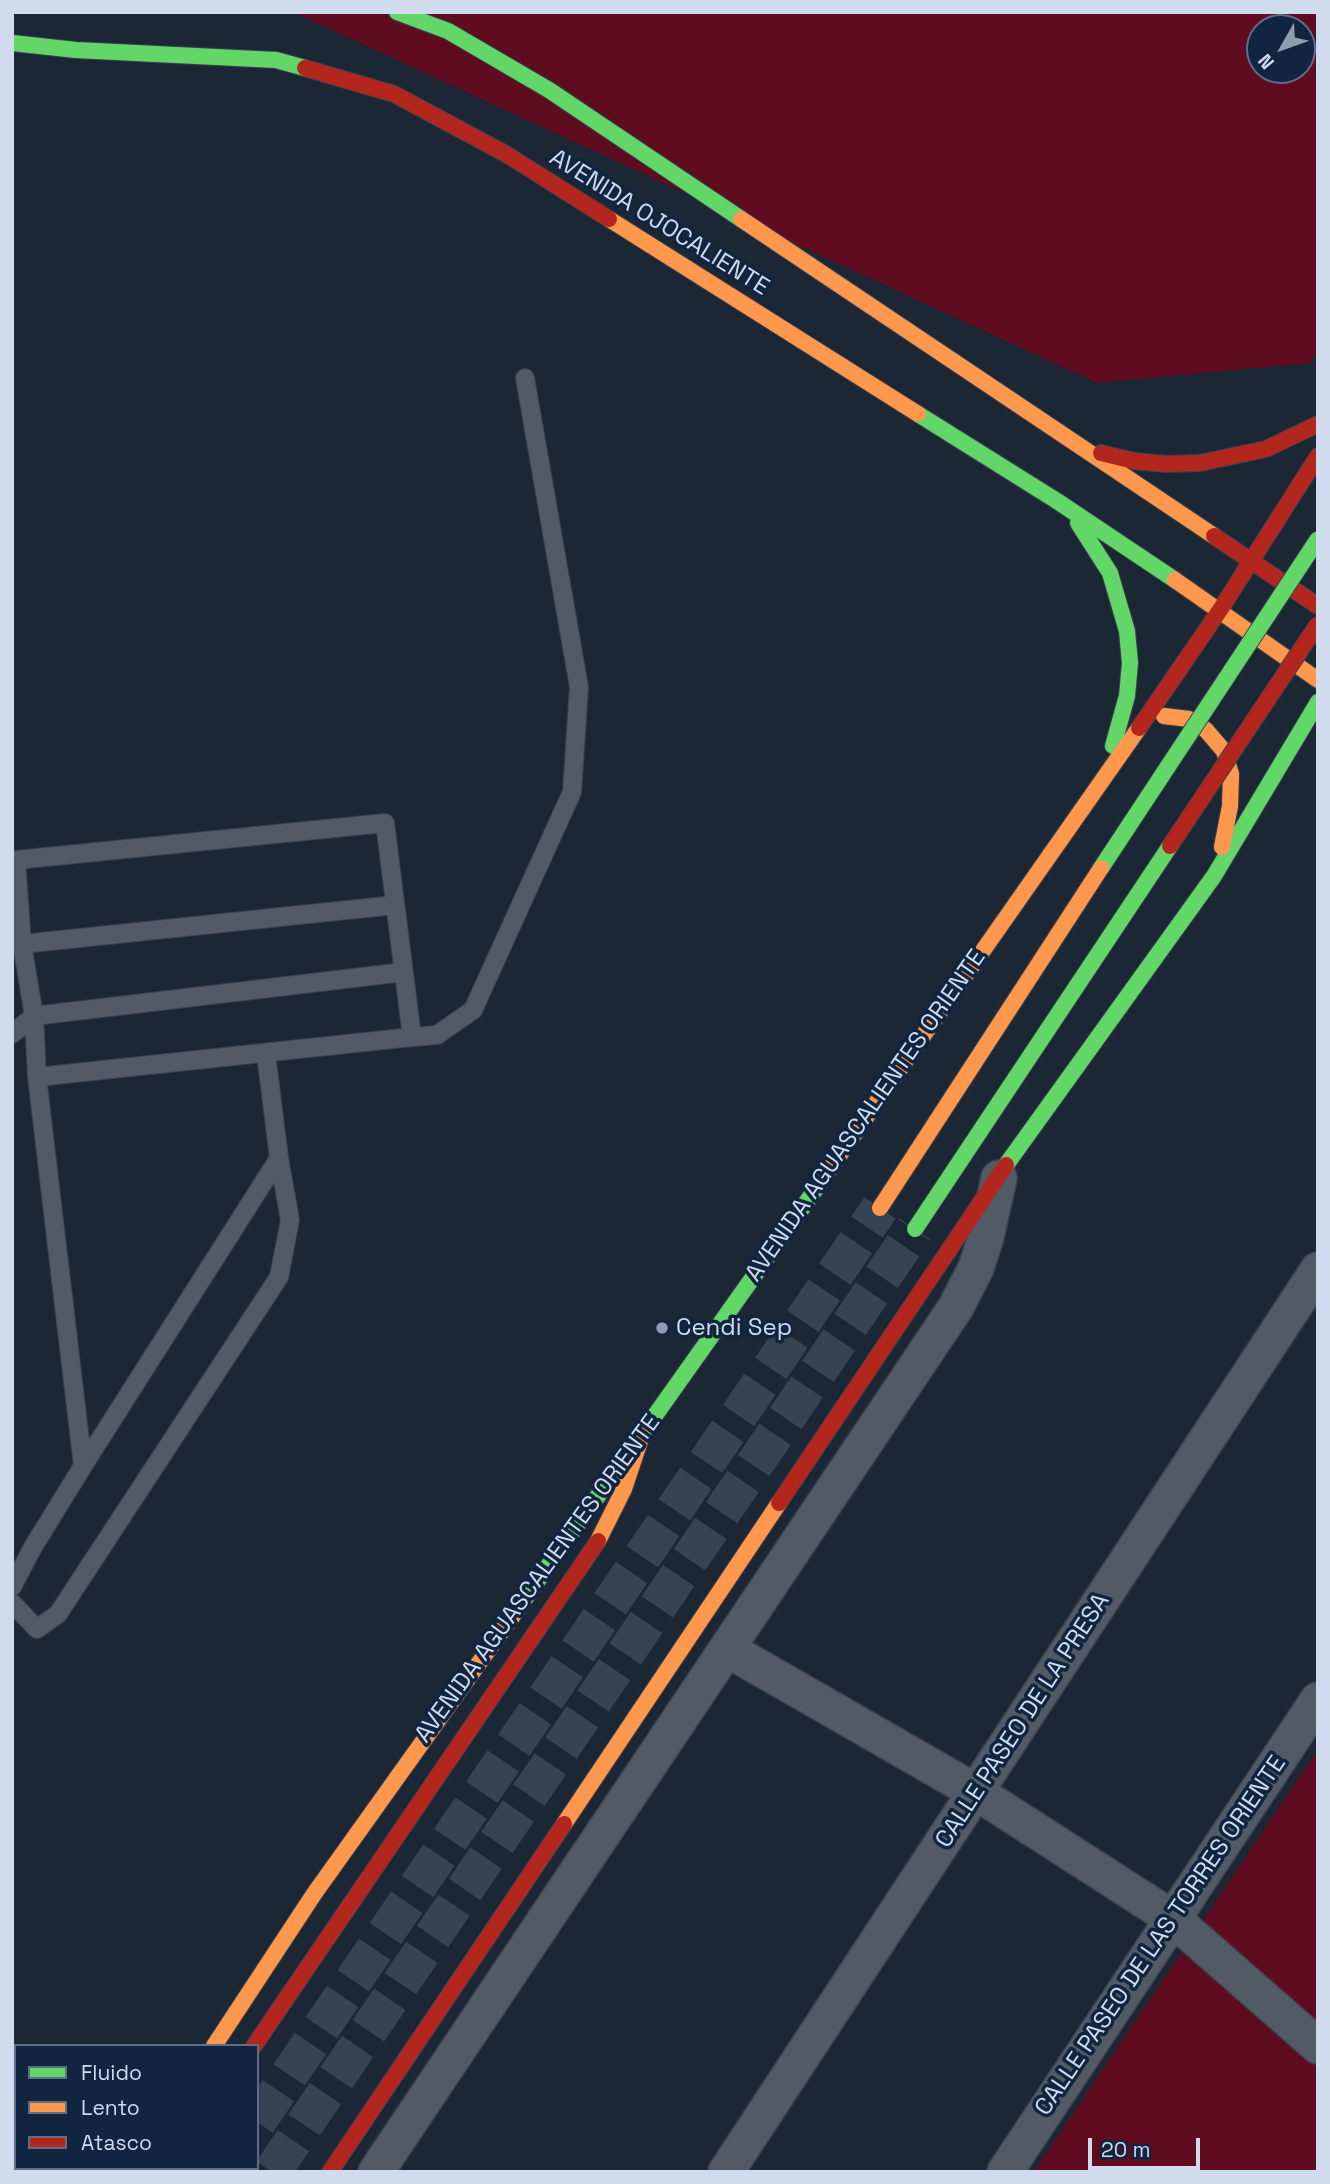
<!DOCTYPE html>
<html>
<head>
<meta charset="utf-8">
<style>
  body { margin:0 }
  #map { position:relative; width:1330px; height:2184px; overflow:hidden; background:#1c2736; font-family:"Space Grotesk",sans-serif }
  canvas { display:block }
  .frame { position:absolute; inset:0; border:14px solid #d0dcee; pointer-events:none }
  .legend { position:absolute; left:14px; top:2044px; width:245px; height:126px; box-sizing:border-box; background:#122540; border:2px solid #5e6e86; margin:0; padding:9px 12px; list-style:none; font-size:21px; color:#d0dcee }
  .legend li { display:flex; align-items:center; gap:14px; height:35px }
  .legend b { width:35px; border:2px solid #5e6e86 }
  .north { position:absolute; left:1246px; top:14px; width:70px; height:70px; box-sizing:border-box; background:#122540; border:2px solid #5e6e86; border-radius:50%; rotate:230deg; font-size:19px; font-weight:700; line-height:28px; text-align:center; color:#d0dcee }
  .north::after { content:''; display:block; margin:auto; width:24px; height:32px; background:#919dae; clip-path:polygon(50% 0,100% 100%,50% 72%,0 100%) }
  .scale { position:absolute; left:1088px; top:2138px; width:112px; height:32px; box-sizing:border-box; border:4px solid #d0dcee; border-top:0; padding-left:9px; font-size:21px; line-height:24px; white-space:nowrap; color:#d0dcee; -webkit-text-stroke:5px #122540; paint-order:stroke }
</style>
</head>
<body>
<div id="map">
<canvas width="1330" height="2184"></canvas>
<div class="frame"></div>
<ul class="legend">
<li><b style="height:9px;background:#63d668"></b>Fluido</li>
<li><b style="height:9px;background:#ff974d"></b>Lento</li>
<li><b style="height:9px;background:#b3261e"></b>Atasco</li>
</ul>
<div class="north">N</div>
<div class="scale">20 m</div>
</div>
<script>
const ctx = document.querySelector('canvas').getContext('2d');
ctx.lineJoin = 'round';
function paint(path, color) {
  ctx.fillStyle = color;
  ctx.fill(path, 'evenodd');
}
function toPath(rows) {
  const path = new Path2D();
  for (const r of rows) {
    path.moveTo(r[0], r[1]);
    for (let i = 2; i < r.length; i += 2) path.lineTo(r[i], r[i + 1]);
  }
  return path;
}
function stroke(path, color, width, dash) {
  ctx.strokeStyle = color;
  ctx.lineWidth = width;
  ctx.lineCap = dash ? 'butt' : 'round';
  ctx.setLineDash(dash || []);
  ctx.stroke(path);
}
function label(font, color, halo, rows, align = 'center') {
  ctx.font = font + ' "Space Grotesk",sans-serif';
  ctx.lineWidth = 7;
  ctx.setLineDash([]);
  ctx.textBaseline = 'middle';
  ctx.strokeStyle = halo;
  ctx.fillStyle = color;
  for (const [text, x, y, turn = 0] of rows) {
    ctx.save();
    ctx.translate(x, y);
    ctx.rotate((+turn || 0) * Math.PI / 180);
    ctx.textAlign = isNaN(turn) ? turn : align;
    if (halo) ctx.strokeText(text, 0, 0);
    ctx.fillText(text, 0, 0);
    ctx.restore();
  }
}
const green = toPath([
  [293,12,1318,12,1318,351,1310,363,1097,383],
  [1260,28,1302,28,1302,70,1260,70],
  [1318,1749,1318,2172,1034,2172]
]);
const primaryTunnel = toPath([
  [257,2122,880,1208],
  [224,2172,226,2168],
  [272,2172,915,1229]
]);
const lane = toPath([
  [22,944,395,905],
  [12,1034,34,1016,404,972],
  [412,1037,437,1035,473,1010,572,792,579,687,525,378],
  [83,1466,279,1158],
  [12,1587,33,1547,83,1466,37,1077,34,1016,22,944,16,860,385,823,412,1037,37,1077],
  [12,1603,37,1629,58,1614,279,1277,290,1220,279,1158,266,1054]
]);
const street = toPath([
  [727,1649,976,1792,1172,1918,1318,2046],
  [376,2172,956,1307,976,1268,986,1237,999,1178],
  [726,2172,1318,1270],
  [1005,2172,1318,1700]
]);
const fast = toPath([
  [397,12,448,31,549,90,741,219],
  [12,43,76,50,276,60,305,68],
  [918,414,1057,501,1175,580],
  [1078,523,1110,573,1127,631,1130,663,1127,696,1113,746],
  [1006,1165,1214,876,1318,702],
  [519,1607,820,1183]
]);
const slow = toPath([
  [609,219,918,414],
  [741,219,1214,536],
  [1175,580,1318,680],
  [1164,716,1189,719,1206,730,1224,751,1231,774,1230,806,1222,847],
  [820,1183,1139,728],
  [598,1541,624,1489,642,1435],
  [564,1824,779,1503],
  [214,2046,314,1894,519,1607],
  [131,2172,133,2168]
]);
const jam = toPath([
  [305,68,394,94,506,154,609,219],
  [1101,453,1134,461,1167,464,1200,463,1266,449,1318,424],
  [1214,536,1318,606],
  [1139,728,1220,610,1318,456],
  [779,1503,1006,1165],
  [254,2046,598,1541],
  [173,2172,175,2168],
  [330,2172,564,1824]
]);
const fastBridge = toPath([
  [1101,868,1318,539],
  [915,1229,1170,846]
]);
const slowBridge = toPath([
  [880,1208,1101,868]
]);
const jamBridge = toPath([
  [1170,846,1318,624]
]);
const markers = [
  [662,1328,7,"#919dae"]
];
const streetNames = [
  ["AVENIDA OJOCALIENTE",659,223,32],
  ["AVENIDA AGUASCALIENTES ORIENTE",866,1116,-55],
  ["AVENIDA AGUASCALIENTES ORIENTE",538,1579,-54],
  ["CALLE PASEO DE LA PRESA",1023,1721,-57],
  ["CALLE PASEO DE LAS TORRES ORIENTE",1161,1936,-56]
];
const poiNames = [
  ["Cendi Sep",676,1328]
];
paint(green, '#5f0b20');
stroke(primaryTunnel, '#374252', 38, [38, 19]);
stroke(lane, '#3a424f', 20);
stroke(street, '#3a424f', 38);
stroke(fast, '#3a424f', 18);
stroke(slow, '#3a424f', 18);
stroke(jam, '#3a424f', 18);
stroke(lane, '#525a65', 18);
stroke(street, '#525a65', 35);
stroke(fast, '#63d668', 16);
stroke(slow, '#ff974d', 16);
stroke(jam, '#b3261e', 16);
stroke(fastBridge, '#3a424f', 18, []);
stroke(slowBridge, '#3a424f', 18, []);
stroke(jamBridge, '#3a424f', 18, []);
stroke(fastBridge, '#63d668', 16);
stroke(slowBridge, '#ff974d', 16);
stroke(jamBridge, '#b3261e', 16);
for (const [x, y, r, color] of markers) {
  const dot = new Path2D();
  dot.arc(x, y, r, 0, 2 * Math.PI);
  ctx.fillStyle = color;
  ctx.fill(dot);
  stroke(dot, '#122540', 2.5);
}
label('24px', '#d0dcee', '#122540', streetNames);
label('24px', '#d0dcee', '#122540', poiNames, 'left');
</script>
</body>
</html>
